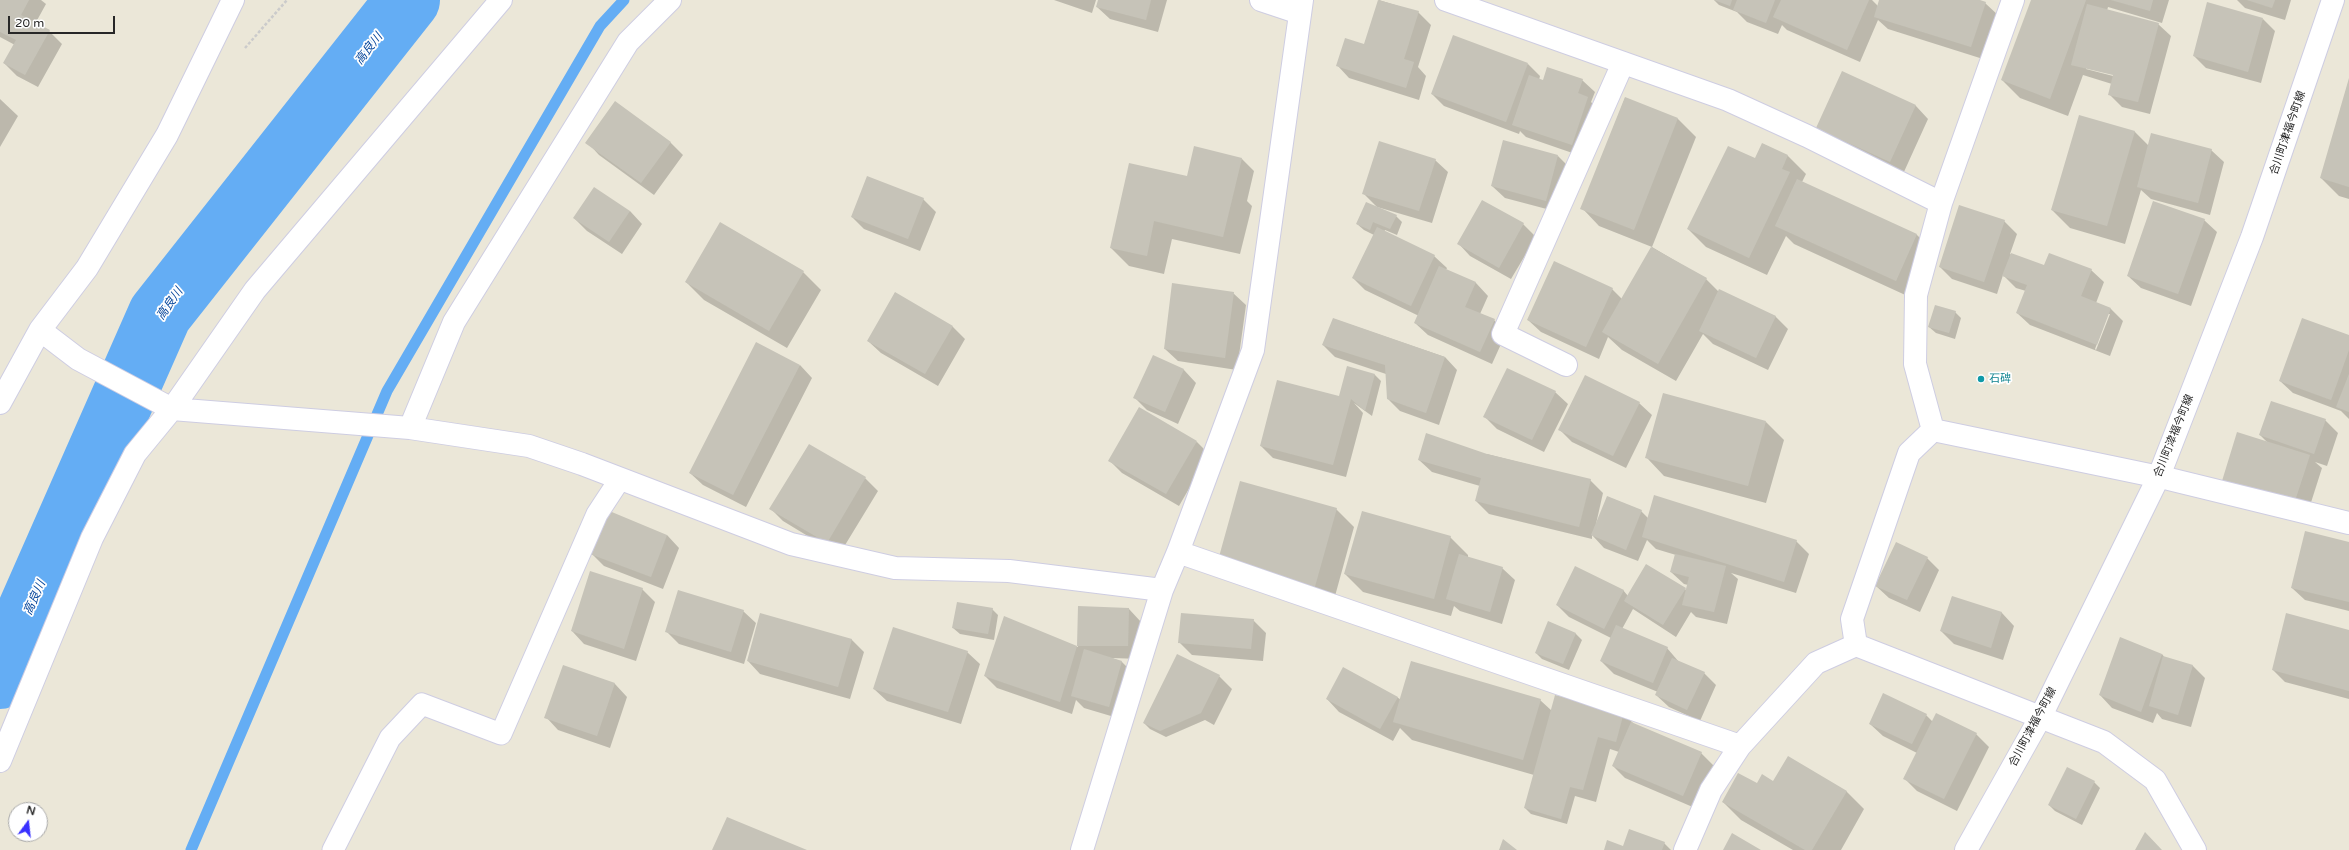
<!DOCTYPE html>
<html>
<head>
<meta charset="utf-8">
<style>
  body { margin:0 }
  #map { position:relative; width:2349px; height:850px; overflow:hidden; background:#ebe7d8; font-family:"Varela Round",sans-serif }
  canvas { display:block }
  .north { position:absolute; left:8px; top:802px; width:40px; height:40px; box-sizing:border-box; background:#fff; border:1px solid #a9a9a9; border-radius:50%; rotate:15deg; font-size:11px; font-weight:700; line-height:16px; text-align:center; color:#272727 }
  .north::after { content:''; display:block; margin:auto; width:14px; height:18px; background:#3931ff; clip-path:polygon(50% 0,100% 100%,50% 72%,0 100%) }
  .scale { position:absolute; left:8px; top:16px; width:107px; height:18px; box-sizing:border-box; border:2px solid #272727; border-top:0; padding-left:5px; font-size:12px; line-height:14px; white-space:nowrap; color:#272727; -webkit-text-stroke:3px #fff; paint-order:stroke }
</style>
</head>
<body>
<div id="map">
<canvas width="2349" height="850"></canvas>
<div class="north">N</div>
<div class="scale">20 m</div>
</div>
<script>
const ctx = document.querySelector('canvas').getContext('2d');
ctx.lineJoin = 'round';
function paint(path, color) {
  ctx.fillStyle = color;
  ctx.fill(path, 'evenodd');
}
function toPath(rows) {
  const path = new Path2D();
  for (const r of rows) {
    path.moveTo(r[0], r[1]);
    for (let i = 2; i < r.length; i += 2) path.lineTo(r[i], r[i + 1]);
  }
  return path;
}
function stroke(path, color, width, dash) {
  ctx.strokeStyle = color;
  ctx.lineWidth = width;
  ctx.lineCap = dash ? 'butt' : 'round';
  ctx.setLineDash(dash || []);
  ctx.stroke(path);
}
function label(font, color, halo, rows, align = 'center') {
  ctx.font = font + ' "Varela Round","Noto Sans JP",sans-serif';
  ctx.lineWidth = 3.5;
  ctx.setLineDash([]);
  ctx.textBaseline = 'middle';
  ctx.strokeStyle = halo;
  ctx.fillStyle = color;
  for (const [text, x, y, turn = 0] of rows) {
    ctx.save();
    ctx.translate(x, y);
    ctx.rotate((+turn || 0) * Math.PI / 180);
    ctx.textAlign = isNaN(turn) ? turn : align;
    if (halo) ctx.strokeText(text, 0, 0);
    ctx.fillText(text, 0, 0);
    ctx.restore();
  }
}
const shadow = toPath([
  [0,0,41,0,46,4,35,24,49,31,62,44,38,87,17,76,4,63,15,45,0,37],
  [1054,0,1096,0,1092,13],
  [1099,0,1167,0,1158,32,1110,19,1097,7],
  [1379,0,1418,12,1431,25,1418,67,1426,76,1419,100,1349,78,1337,65,1364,46],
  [1714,0,1872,0,1878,6,1880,0,1976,0,1985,3,1998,15,1983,59,1888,29,1878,20,1860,62,1787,30,1782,25,1778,34,1747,22,1737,12,1719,5],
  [2032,0,2169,0,2162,23,2108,7,2107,11,2158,24,2171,36,2150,114,2122,107,2109,94,2112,84,2083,75,2068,116,2020,98,2002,80],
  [2086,67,2118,75,2117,77,2086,69],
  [2237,0,2291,0,2285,20,2245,8],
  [2263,19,2275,31,2261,83,2206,68,2194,56],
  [1528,64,1540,76,1539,80,1582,80,1595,92,1591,102,1600,111,1584,157,1526,137,1520,131,1519,134,1444,106,1432,94],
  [1842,73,1916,106,1928,119,1903,174,1829,140,1817,128],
  [2349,80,2349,199,2339,196,2321,178],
  [1625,98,1678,119,1696,137,1652,247,1599,226,1582,208],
  [0,99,18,116,0,147],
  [2080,116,2135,132,2149,146,2211,150,2224,162,2210,215,2151,199,2141,190,2125,244,2070,228,2052,210],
  [587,142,670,142,683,155,654,195,599,155],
  [1763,144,1788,156,1806,174,1802,182,1917,235,1935,253,1914,299,1794,244,1786,236,1767,275,1706,247,1688,229,1756,160],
  [1558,156,1570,168,1558,212,1505,198,1492,186],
  [1242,159,1254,171,1247,201,1252,206,1240,254,1172,239,1164,274,1129,266,1111,248,1191,178],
  [1435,160,1448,172,1432,223,1377,207,1363,193],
  [923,199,936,212,920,251,864,229,852,217],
  [630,211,642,224,622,254,587,231,574,218],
  [1396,216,1402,222,1397,235,1385,230,1384,232,1434,256,1447,268,1446,270,1476,283,1488,296,1480,314,1494,320,1506,333,1492,364,1428,335,1415,323,1419,316,1365,290,1353,278,1374,235,1364,230,1357,224],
  [2204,220,2217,232,2191,306,2141,288,2128,276],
  [2004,221,2017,234,2010,254,2045,267,2091,270,2104,282,2096,303,2111,309,2123,321,2110,356,2030,325,2017,313,2026,291,2016,288,2003,275,1997,294,1952,279,1940,267],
  [2108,314,2110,314,2096,350,2095,349],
  [1523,224,1536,237,1511,279,1470,256,1458,243],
  [1652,247,1706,279,1719,292,1775,316,1788,329,1768,370,1713,344,1703,334,1676,381,1622,350,1608,337,1599,359,1541,332,1528,320,1612,289,1622,299],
  [803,272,821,290,787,348,704,300,686,282],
  [895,293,953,327,965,339,938,386,881,353,868,341],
  [1233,293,1246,305,1237,370,1178,361,1165,349],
  [1955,312,1961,318,1955,339,1936,333,1929,327],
  [1334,319,1445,357,1457,370,1439,425,1400,411,1388,399,1386,374,1335,357,1323,345],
  [2349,336,2349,419,2341,411,2293,393,2280,381],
  [1153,357,1184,370,1196,383,1178,424,1147,410,1135,398],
  [800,365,812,378,746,507,703,485,690,473],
  [1348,368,1375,375,1381,381,1372,416,1354,403,1363,413,1346,477,1273,458,1261,446,1343,398],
  [1555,392,1568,404,1544,452,1497,429,1485,417],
  [1639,403,1652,415,1626,468,1572,442,1559,429],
  [2325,420,2338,433,2327,466,2315,462,2322,468,2307,515,2236,493,2268,443,2260,435],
  [1766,422,1784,440,1766,503,1664,476,1647,458],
  [1197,442,1209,454,1179,506,1122,473,1109,460],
  [1487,454,1590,480,1603,493,1596,524,1641,511,1648,518,1796,541,1809,554,1796,593,1731,573,1738,579,1727,624,1696,617,1691,612,1676,637,1633,609,1622,629,1667,648,1679,662,1704,673,1716,685,1700,721,1669,707,1656,695,1658,692,1614,674,1601,661,1611,638,1569,617,1557,605,1623,590,1628,596,1685,589,1687,591,1688,585,1684,584,1671,572,1676,555,1656,549,1647,540,1638,561,1604,548,1592,535,1592,539,1489,514,1476,501,1480,486,1432,472,1419,460],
  [865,478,878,491,839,555,783,521,771,509],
  [1336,509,1354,527,1332,607,1236,581],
  [667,535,679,548,663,589,604,566,591,553],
  [1450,537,1468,555,1468,558,1502,568,1515,580,1502,624,1460,611,1454,606,1451,616,1363,592,1345,574],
  [2349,543,2349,611,2305,600,2292,588],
  [1927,558,1939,570,1920,612,1889,598,1876,586],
  [642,589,655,602,636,661,584,644,572,631],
  [1952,597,2002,613,2014,626,2003,660,1954,644,1941,631],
  [1079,608,1129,609,1141,622,1140,659,1112,658,1122,662,1134,674,1121,719,1084,708,1076,700,1072,714,997,688,985,676,1004,618,1078,647],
  [992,609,998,615,994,640,960,634,953,628],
  [743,611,756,623,744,664,679,644,666,631],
  [1253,620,1266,633,1263,661,1192,655,1179,642],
  [1549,622,1576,634,1582,640,1569,670,1542,659,1536,653],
  [2349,631,2349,699,2285,682,2273,670],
  [851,639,864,652,850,699,760,674,748,661],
  [967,652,980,664,961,724,887,701,874,689],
  [2162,654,2165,658,2193,666,2205,678,2191,727,2162,719,2157,713,2153,723,2112,708,2100,695],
  [563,667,615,684,627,697,610,748,558,730,546,717],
  [1219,676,1232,689,1214,725,1205,720,1166,737,1150,729,1144,723],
  [1397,697,1401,700,1540,700,1552,711,1623,713,1635,725,1701,753,1714,766,1695,808,1625,778,1613,766,1619,752,1610,749,1596,802,1575,796,1567,824,1531,814,1525,808,1534,775,1412,740,1400,728,1393,741,1339,712,1327,699],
  [1926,715,1933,722,1976,734,1989,747,1957,811,1917,791,1904,778,1917,753,1883,736,1870,724],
  [2094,782,2100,788,2082,825,2055,811,2049,805],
  [1774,783,1846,791,1864,809,1841,850,1793,850,1741,820,1723,802,1757,785],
  [1664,843,1671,850,1605,850,1623,847]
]);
const stream = toPath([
  [191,850,387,391,600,26,624,0]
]);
const river = toPath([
  [0,677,160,314,408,0]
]);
const building = toPath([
  [0,0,29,0,21,15,50,30,25,75,3,63,16,40,0,32],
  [1098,0,1151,0,1146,20,1096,7],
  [1378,0,1419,11,1404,59,1414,62,1406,88,1336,66,1345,38,1364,44],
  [1714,0,1732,0,1730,6],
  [1737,0,1775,0,1766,23,1733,10],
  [1781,0,1869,0,1847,50,1773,17],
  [1879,0,1980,0,1986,2,1971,47,1874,17],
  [2031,0,2086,0,2050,99,2001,80],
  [2111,0,2153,0,2150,11],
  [2247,0,2275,0,2272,8],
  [2207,2,2263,18,2248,72,2193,56],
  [2087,4,2159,23,2138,102,2108,95,2113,75,2071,65],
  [1453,35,1528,63,1506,122,1431,94],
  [1547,67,1583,79,1578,93,1588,97,1572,145,1512,125,1529,75,1543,80],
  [1842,71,1916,105,1890,162,1816,128],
  [2349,78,2349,187,2320,178],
  [1625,97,1678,118,1634,230,1580,209],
  [615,101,671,142,641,183,585,143],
  [2079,115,2135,131,2107,226,2051,210],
  [2151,133,2212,149,2198,203,2137,187],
  [1503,140,1558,155,1546,201,1491,186],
  [1379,141,1436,159,1419,211,1362,194],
  [1762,143,1788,155,1782,169,1790,172,1749,258,1687,229,1728,146,1755,158],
  [1194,146,1242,158,1223,237,1154,221,1147,256,1110,248,1129,163,1187,176],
  [867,176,924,198,908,239,851,217],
  [1797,179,1917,234,1896,281,1775,226],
  [594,187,630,211,609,242,573,218],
  [1482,200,1524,223,1499,268,1457,244],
  [2153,201,2205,219,2178,294,2127,276],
  [1366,202,1397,215,1390,229,1373,222,1370,230,1356,224],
  [1959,205,2005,220,1984,282,1939,267],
  [720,222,804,271,769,331,685,282],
  [1377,227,1435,255,1411,306,1352,278],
  [1651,247,1707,278,1658,364,1602,332],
  [2011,253,2044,265,2049,253,2092,269,2081,296,2111,308,2097,345,2016,313,2027,285,2002,276],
  [1554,261,1613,288,1586,347,1527,320],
  [1439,266,1476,282,1465,307,1495,319,1480,352,1414,323],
  [1172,283,1234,292,1225,358,1164,349],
  [1719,289,1776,316,1756,358,1699,331],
  [895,292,953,326,925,374,867,341],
  [1935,305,1956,311,1949,333,1928,327],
  [1333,318,1445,357,1426,413,1387,399,1385,365,1322,345],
  [2302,318,2349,335,2349,350,2331,400,2279,381],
  [756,342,800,365,733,495,689,473],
  [1153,355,1184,369,1165,412,1133,398],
  [1347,366,1375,374,1365,411,1351,399,1333,465,1260,446,1277,380,1339,396],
  [1507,368,1556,391,1532,440,1483,417],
  [2349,374,2349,412,2336,407],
  [1585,375,1640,402,1613,456,1558,430],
  [1663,393,1766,421,1748,486,1645,458],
  [2271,401,2326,419,2314,454,2259,435],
  [1139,407,1197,441,1166,494,1108,461],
  [2237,432,2310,455,2294,504,2222,481],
  [1426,433,1487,454,1591,479,1579,527,1475,501,1481,478,1418,460],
  [809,444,866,477,827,543,769,509],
  [1240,481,1337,508,1314,590,1217,564],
  [1654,495,1797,540,1784,582,1642,537],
  [1607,496,1642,510,1626,550,1591,535],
  [607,510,667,535,651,577,590,554],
  [1362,511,1451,536,1434,599,1344,574],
  [2305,531,2349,542,2349,602,2291,588],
  [1896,542,1928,557,1907,600,1875,586],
  [1459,554,1503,567,1490,612,1446,599],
  [1675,554,1726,566,1714,612,1682,605,1689,577,1670,572],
  [1646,564,1686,588,1663,625,1624,601],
  [1575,566,1624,590,1604,629,1556,605],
  [590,571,643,588,624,649,571,631],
  [678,590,744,610,731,652,665,632],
  [1952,596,2002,612,1991,648,1940,631],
  [957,602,993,608,988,634,952,628],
  [1078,606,1129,608,1128,646,1077,646],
  [760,613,852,639,838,687,747,661],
  [1181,613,1254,619,1251,649,1178,643],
  [2286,613,2349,630,2349,691,2272,670],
  [1004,616,1077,646,1060,702,984,676],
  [1548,621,1576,633,1563,664,1535,653],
  [1616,625,1668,647,1653,683,1600,661],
  [893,627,968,651,948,712,873,689],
  [2120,637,2162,654,2141,712,2099,695],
  [1084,649,1122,661,1109,707,1071,696],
  [1177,654,1220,675,1201,713,1160,731,1143,723],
  [2163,656,2193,665,2178,715,2149,706],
  [1672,658,1705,672,1687,710,1655,695],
  [1411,661,1541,699,1523,760,1393,722],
  [563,665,615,683,597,736,544,718],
  [1343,667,1398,697,1380,729,1326,699],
  [1883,693,1927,714,1912,744,1869,724],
  [1555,695,1624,712,1616,742,1598,737,1583,790,1570,787,1561,819,1524,808],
  [1936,713,1977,733,1944,799,1903,779],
  [1631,722,1702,752,1683,796,1612,766],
  [1788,756,1847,791,1812,850,1805,850,1722,802,1738,773,1757,783,1762,774,1773,781],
  [2067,767,2095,781,2076,819,2048,805],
  [727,817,807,850,712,850],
  [1629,829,1665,842,1662,850,1604,850,1607,840,1623,846],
  [2145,832,2162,850,2135,850],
  [1732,833,1761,850,1723,850],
  [1503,839,1517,850,1499,850]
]);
const path = toPath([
  [245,48,287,0]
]);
const lane = toPath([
  [333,850,390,738,422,704,501,734,597,514,620,479]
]);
const street = toPath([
  [1261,0,1300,13],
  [1446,0,1728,100,1807,136,1941,203],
  [40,330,78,359,172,409,410,428,529,446,582,464,791,544,895,568,1009,571,1162,590],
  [1566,365,1503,334,1623,63],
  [0,403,40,330,87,268,167,135,233,0],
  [410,428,454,322,628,42,670,0],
  [1933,430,1915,364,1916,295,1941,203,2013,0],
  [1933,430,2169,479,2349,523],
  [1178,552,1740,746],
  [1856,645,1852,619,1909,453,1933,430],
  [0,761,92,538,135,454,172,409,255,290,501,0],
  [1082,850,1162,590,1178,552,1253,350,1302,0],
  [1685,850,1711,790,1740,746,1816,663,1856,645,2104,742,2155,780,2195,850]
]);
const secondary = toPath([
  [1966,850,2040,718,2159,476,2252,237,2333,0]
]);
const markers = [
  [1981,379,4,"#0f9aa8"]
];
const streetNames = [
  ["合川町津福今町線",2288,133,-71],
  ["合川町津福今町線",2174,436,-68],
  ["合川町津福今町線",2033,727,-62]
];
const cultureNames = [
  ["石碑",1989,379]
];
const waterNames = [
  ["高良川",369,49,-52],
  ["高良川",170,304,-55],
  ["高良川",35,598,-66]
];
paint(shadow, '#0003');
stroke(stream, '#64adf4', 11);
stroke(river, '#64adf4', 64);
paint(building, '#c6c3b8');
stroke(lane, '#cecde2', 23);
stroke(street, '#cecde2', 24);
stroke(secondary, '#cecde2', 24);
stroke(path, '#cbcbcb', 2.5, [3, 2]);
stroke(lane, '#fff', 21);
stroke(street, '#fff', 22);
stroke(secondary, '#fff', 22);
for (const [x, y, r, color] of markers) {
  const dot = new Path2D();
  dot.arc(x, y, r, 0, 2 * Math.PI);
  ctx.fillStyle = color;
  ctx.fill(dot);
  stroke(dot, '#fff', 1.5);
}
label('11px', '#272727', '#fff', streetNames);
label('11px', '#0d838f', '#fff', cultureNames, 'left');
label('italic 12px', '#07479c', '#fff', waterNames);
</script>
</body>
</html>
